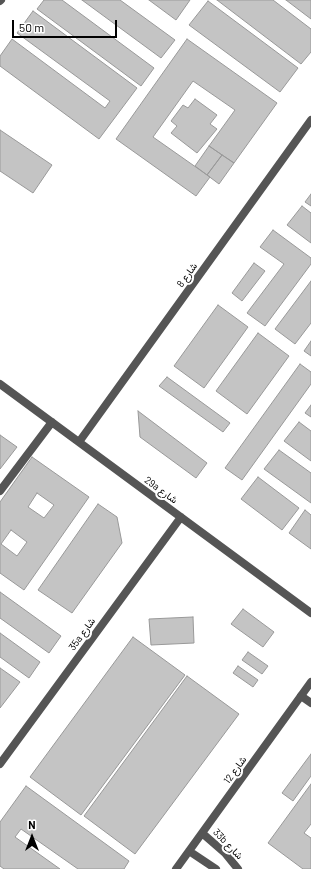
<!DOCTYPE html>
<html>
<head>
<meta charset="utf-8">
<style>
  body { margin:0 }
  #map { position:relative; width:311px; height:869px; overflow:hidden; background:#fff; font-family:Barlow,sans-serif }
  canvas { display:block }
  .north { position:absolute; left:12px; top:817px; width:40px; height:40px; -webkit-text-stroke:3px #fff; paint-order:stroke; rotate:0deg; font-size:11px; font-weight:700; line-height:16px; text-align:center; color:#000 }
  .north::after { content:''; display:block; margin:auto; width:14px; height:18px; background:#000; clip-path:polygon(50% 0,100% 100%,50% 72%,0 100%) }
  .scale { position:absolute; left:12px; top:20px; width:105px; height:18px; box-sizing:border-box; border:2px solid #000; border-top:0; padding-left:5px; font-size:12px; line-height:14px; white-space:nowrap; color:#000; -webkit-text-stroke:3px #fff; paint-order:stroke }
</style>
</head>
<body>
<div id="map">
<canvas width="311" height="869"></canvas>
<div class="north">N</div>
<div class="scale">50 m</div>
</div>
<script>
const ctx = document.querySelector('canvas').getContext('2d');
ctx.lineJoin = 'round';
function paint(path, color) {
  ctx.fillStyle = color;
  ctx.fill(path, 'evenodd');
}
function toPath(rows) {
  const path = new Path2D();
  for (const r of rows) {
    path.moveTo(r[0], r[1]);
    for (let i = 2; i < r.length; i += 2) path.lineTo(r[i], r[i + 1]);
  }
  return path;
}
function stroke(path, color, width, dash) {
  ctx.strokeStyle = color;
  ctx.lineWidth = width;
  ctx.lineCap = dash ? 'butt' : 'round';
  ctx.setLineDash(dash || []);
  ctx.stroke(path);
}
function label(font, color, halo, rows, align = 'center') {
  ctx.font = font + ' Barlow,Vazirmatn,sans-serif';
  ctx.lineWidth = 4;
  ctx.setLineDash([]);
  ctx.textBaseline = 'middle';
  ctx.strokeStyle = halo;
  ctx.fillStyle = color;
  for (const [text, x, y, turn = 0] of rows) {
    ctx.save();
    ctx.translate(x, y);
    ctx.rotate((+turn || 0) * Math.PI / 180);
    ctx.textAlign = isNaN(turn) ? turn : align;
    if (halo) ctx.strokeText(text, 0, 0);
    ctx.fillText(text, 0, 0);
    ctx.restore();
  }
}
const building = toPath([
  [44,0,62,0,154,68,141,86,37,9,44,0],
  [82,0,120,0,175,40,161,58,82,0],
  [149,0,190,0,176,20,149,0],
  [217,0,273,0,311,29,311,52,301,64,217,0],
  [286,0,311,0,311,19,286,0],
  [208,1,298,68,280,92,189,25,208,1],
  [33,11,137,88,99,139,0,66,0,56,12,39,105,108,110,101,17,33,33,11],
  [187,39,277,103,234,163,209,146,235,110,193,81,153,137,210,177,196,196,116,139,187,39],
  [195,99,217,115,210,124,217,129,197,153,171,133,177,126,171,121,183,105,188,108,195,99],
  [0,130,52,165,33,193,0,171,0,130],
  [209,146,222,155,207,175,195,166,209,146],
  [222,155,234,163,219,184,207,175,222,155],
  [311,194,311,206,305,202,311,194],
  [302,206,311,213,311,243,287,225,302,206],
  [273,230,311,258,311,264,265,326,247,313,284,264,260,247,273,230],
  [254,263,265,271,242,301,232,293,254,263],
  [311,281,311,323,295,344,275,329,311,281],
  [218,305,248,327,204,388,174,366,218,305],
  [258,333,289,356,247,414,216,391,258,333],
  [311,341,311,356,304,351,311,341],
  [300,364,311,372,311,384,242,480,225,468,300,364],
  [167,377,230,423,223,432,159,386,167,377],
  [311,405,311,417,305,413,311,405],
  [138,411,207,463,196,478,140,437,138,411],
  [299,422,311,431,311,461,284,441,299,422],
  [0,435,17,447,0,469,0,435],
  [279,450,311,473,311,503,264,469,279,450],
  [32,457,89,497,24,590,0,573,0,502,32,457],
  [37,493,54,505,44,518,28,507,37,493],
  [11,530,27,542,17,556,1,544,11,530],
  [258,477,299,508,282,530,241,499,258,477],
  [98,504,117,517,122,543,72,613,38,590,98,504],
  [305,510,311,515,311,549,289,533,305,510],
  [0,592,61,636,49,653,0,618,0,592],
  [243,609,274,632,263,647,231,624,243,609],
  [193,617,194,643,151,645,149,619,193,617],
  [0,633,40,662,29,678,0,657,0,633],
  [133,637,185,675,81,815,30,777,133,637],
  [248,652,268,666,262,674,242,660,248,652],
  [238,666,258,680,253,687,233,673,238,666],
  [0,668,20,682,0,708,0,668],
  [187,676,239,714,135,854,84,816,187,676],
  [311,754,311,776,293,801,282,793,311,754],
  [311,784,311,824,304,833,311,838,311,869,303,869,268,843,311,784],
  [26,786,129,861,124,869,78,869,21,829,15,837,60,869,4,869,0,866,0,822,26,786]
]);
const lane = toPath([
  [0,1,1,0],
  [0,384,311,613],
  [79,442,311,120],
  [0,491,52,422],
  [301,696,311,703],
  [0,764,181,517]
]);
const street = toPath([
  [202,833,225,853,238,869],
  [189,851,216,869],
  [176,869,311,682]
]);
const streetNames = [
  ["شارع 8",187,275,-54],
  ["29a شارع",161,490,36],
  ["35a شارع",82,634,-54],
  ["شارع 12",235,770,-54],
  ["33b شارع",228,844,46]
];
paint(building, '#c4c4c4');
stroke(building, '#999', 1);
stroke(lane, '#555', 8);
stroke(street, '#555', 8);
label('10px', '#000', '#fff', streetNames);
</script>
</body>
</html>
